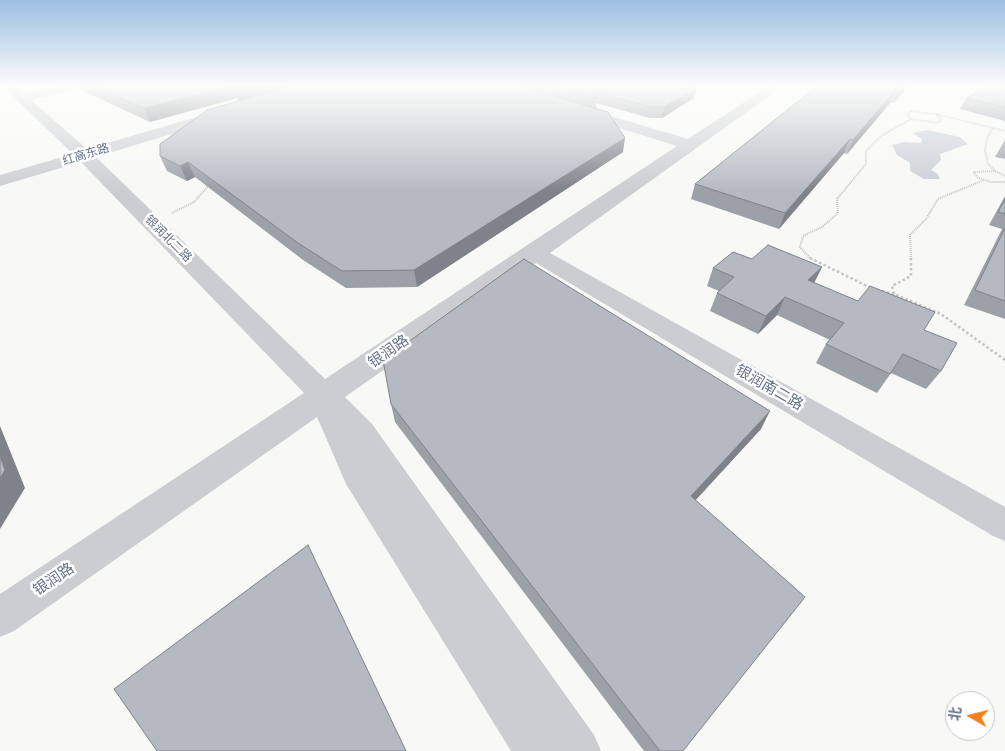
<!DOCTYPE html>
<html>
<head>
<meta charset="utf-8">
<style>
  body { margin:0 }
  #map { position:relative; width:1005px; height:751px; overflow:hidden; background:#f8f9f6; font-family:Signika,"Noto Sans SC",sans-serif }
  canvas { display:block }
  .north { position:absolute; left:945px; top:691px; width:50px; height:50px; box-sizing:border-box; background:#fff; border:1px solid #c1c6d0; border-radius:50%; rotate:278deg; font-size:14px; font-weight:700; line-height:20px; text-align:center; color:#657189 }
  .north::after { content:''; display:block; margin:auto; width:18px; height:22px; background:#f2801d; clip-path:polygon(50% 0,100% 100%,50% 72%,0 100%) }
</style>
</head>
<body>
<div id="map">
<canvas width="1005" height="751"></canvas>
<div class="north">北</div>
</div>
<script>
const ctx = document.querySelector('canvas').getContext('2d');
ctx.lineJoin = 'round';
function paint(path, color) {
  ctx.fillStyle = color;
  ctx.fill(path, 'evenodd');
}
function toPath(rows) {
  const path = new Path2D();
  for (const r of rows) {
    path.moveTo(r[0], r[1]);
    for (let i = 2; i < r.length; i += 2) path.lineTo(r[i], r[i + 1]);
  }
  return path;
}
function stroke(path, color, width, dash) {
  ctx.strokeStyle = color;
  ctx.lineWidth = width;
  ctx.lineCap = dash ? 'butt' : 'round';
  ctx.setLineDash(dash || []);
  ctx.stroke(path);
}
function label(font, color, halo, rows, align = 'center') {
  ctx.font = font + ' Signika,"Noto Sans SC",sans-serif';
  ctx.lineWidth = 5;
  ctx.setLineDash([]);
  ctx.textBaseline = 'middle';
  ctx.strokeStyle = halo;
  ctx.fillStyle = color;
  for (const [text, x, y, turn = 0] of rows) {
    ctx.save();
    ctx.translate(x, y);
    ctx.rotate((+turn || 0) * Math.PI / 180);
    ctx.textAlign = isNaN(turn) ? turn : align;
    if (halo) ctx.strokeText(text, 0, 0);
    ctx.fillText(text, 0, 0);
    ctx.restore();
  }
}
const water = toPath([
  [927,130,960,137,968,144,940,154,941,160,931,170,938,174,940,179,924,179,910,171,910,163,897,155,892,145,904,142,921,143,922,139,913,133]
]);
const pathFar1 = toPath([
  [911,111,936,114,942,120,937,123,911,119,907,114,911,111],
  [936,114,993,128,987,138,985,150,988,164,995,171],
  [993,128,1005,131],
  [1005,176,995,171,973,172,978,178,991,182,1005,182],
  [172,213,194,202,210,184],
  [811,259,800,247,803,236,822,227,838,213,837,199,866,164,866,151,881,136,911,119],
  [911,259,910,235,926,219,938,199,984,180]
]);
const path = toPath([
  [810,258,871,288],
  [911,258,911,276,892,286,894,294,941,314,1005,360],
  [877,290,894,294]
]);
const minor = toPath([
  [2,86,15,86,24,93,57,86,78,86,77,89,31,100,87,149,217,111,227,111,229,114,227,117,96,157,325,379,677,146,574,114,572,111,574,108,584,108,688,139,769,86,783,86,550,253,1005,507,1005,541,993,536,536,263,345,397,372,424,594,735,601,751,511,751,346,484,317,417,14,631,0,637,0,594,304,393,81,162,0,186,0,175,73,154,2,86]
]);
const wall = toPath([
  [77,86,700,86,696,88,694,98,662,118,650,118,596,103,596,108,623,152,417,287,346,288,303,260,195,177,187,181,167,171,160,156,238,101,237,98,150,122,79,89],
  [817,86,908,86,894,103,891,102,847,154,844,153,779,229,691,199,695,184],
  [1005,86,1005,121,960,109,966,98],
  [1005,140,1005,159,995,157],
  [1005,196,1005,319,964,305,1002,229,989,225],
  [752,259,822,267,814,283,924,330,941,371,926,389,891,373,877,393,816,363,826,344,830,340,777,315,758,334,710,311,717,293,719,291,707,286,713,268],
  [391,404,761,429,695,500,683,751,644,751,395,422]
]);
const shadedWall = toPath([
  [230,86,298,86,239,103,237,98,150,122,144,108],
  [685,86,700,86,683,96],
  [904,86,908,86,894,103,900,90],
  [697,88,694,98,662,118,664,107],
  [896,89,891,102,847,154,853,140],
  [625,138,623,152,417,287,414,270],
  [850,139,844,153,779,229,785,213],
  [188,162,195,177,187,181,180,166],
  [822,267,813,285,808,280],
  [785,297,777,315,758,334,766,316],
  [770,411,761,429,683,514,691,496],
  [0,426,25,488,0,529]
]);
const building = toPath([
  [93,86,230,86,144,108,93,86],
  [240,86,249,86,234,90,240,86],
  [292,86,521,86,608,112,625,138,414,270,342,271,298,243,188,162,180,166,160,156,160,144,207,110,292,86],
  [549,86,688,86,697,88,664,107,652,107,592,91,597,98,549,86],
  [817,86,904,86,900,90,896,89,853,140,850,139,785,213,695,184,817,86],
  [987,86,1005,86,1005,107,966,98,987,86],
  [1005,199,1005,214,998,212,1005,199],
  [1005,228,1005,301,975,290,1005,228],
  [768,245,822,267,808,280,858,301,870,286,935,312,924,330,957,343,941,371,903,354,890,374,826,344,844,323,785,297,766,316,717,293,734,277,713,268,733,252,752,259,768,245],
  [524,259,770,411,691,496,805,597,683,751,660,751,391,404,383,360,524,259],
  [0,456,5,470,0,478,0,456],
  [308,545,406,751,157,751,114,689,308,545]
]);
const farStreetnames = [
  ["红高东路",86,155,-17],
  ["银润北二路",168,239,45]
];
const streetNames = [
  ["银润路",389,352,-35],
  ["银润南二路",769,388,30],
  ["银润路",54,580,-34]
];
paint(water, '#c8cfd6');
stroke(pathFar1, '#c1c3c6', 2, [1, 1]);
stroke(path, '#c1c3c6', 2.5, [2.5, 2.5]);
paint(minor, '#cbcdd1');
paint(wall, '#9ca0a7');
paint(shadedWall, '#7f8288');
paint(building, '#b5bac2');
stroke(building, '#7f8288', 1);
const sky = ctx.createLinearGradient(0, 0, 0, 191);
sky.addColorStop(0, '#9bbfe1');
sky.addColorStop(0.45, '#fcfcfb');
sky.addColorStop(1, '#fcfcfb00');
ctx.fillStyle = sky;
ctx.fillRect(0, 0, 1005, 191);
label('12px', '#657189', '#fff', farStreetnames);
label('15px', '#657189', '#fff', streetNames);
</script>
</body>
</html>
